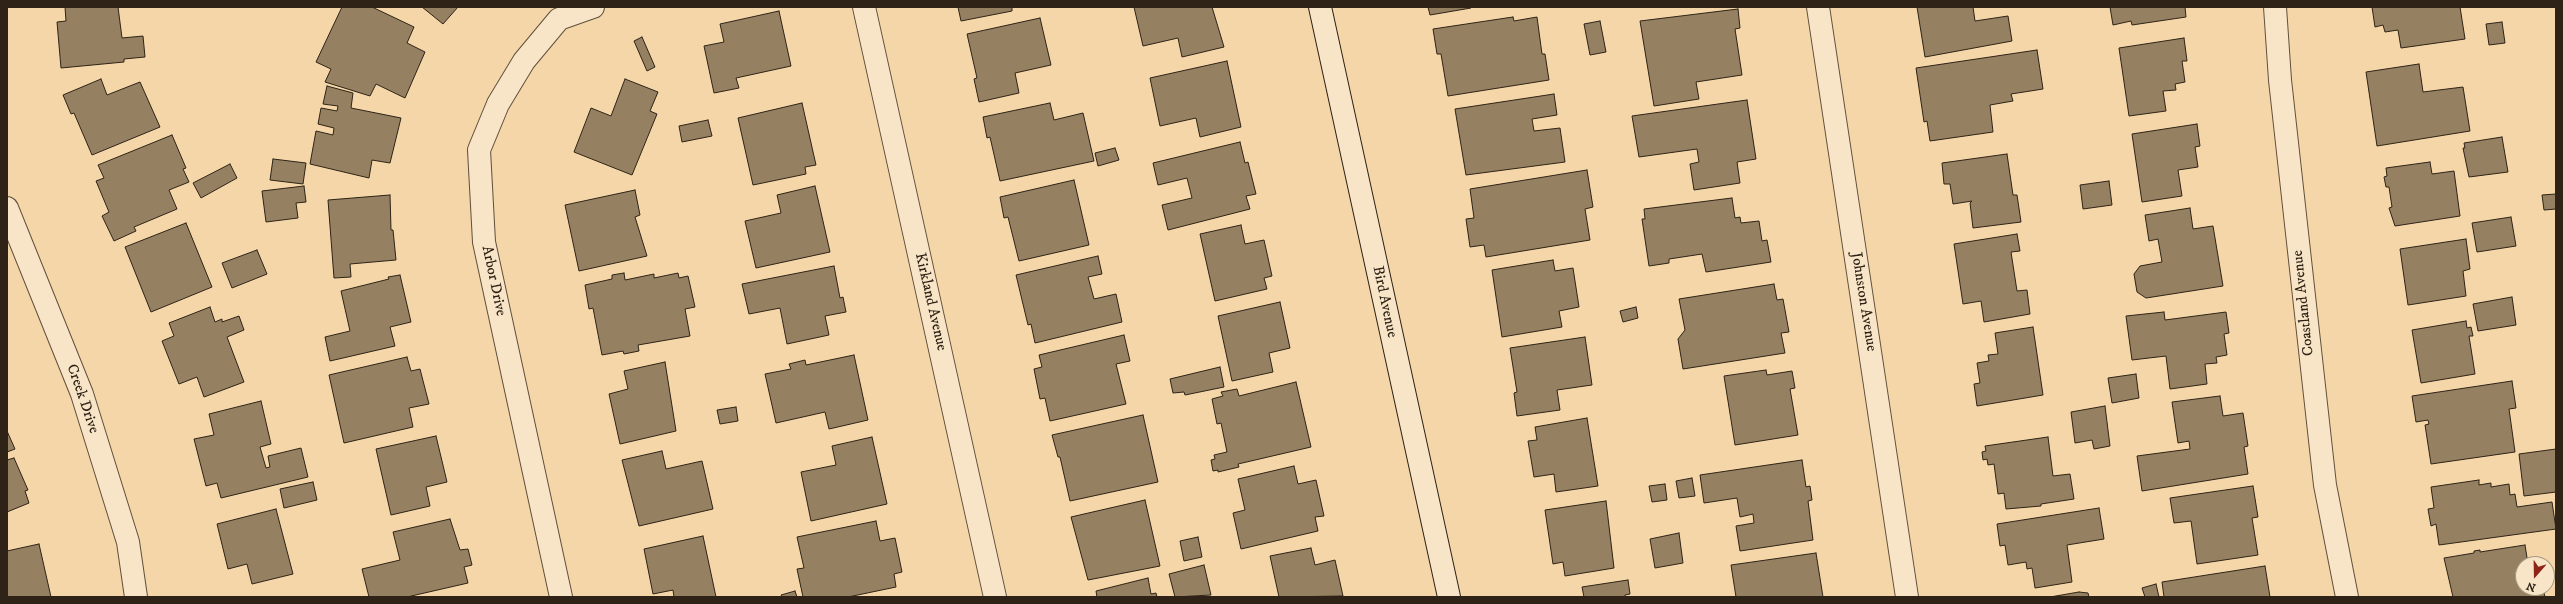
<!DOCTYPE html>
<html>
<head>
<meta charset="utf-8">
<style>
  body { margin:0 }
  #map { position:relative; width:2563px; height:604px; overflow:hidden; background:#f4d6a9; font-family:"IM FELL DW Pica",serif }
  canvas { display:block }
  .frame { position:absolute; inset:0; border:8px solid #2e2316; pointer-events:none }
  .north { position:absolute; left:2515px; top:556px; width:40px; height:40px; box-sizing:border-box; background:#f8e4c7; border:1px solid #a79780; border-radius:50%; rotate:200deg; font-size:11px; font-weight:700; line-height:16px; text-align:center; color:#2e2316 }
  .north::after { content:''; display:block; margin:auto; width:14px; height:18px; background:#8f2418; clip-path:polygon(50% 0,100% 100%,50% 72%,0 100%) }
</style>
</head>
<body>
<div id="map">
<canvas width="2563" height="604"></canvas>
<div class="frame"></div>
<div class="north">N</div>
</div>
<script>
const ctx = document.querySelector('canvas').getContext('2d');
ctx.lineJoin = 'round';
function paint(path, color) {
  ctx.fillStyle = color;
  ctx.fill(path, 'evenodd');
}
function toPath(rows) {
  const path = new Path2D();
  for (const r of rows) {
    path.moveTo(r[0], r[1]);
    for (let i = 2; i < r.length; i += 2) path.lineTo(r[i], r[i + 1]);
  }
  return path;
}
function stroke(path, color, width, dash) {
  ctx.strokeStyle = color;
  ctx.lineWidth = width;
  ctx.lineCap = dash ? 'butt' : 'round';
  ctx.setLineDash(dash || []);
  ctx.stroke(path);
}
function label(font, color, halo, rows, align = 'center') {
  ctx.font = font + ' "IM FELL DW Pica",serif';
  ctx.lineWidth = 4;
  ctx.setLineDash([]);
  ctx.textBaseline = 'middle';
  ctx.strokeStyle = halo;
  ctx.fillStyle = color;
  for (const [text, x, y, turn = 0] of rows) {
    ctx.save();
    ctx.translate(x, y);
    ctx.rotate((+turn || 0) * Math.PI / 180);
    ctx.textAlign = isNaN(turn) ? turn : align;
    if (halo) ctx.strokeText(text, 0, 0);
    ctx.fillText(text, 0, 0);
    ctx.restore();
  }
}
const building = toPath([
  [65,7,118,7,122,38,143,36,145,57,124,59,124,62,61,68,57,22,66,21,65,7],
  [342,7,372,7,414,27,407,43,425,52,405,98,376,84,370,96,325,82,331,69,316,62,342,7],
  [422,7,458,7,443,24,422,7],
  [958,7,1012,7,1012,11,961,21,958,7],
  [1134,7,1212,7,1224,47,1182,57,1178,38,1143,46,1134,7],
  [1428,7,1471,7,1471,8,1430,15,1428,7],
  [1917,7,1973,7,1975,21,2008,16,2012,41,1925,57,1917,7],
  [2110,7,2185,7,2186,17,2132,25,2131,21,2113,25,2110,7],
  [2372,7,2460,7,2465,39,2401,48,2398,30,2385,32,2383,25,2375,27,2372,7],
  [1738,9,1740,28,1735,29,1742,75,1696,82,1699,99,1654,106,1640,21,1738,9],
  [779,11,791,66,736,78,739,88,714,93,704,46,724,42,720,24,779,11],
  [1513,17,1514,21,1537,17,1542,54,1545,54,1549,80,1448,96,1441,54,1437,54,1433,29,1513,17],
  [1040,18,1051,65,1015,73,1019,93,979,102,974,79,977,78,967,34,1040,18],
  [1600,21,1606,52,1590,55,1584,24,1600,21],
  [2502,22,2505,43,2489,45,2486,24,2502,22],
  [642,37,655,67,647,71,634,41,642,37],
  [2184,38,2187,61,2182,61,2185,82,2175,84,2176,90,2163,91,2166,111,2129,116,2119,48,2184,38],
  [2037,50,2043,89,2011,94,2013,101,1990,105,1993,132,1930,141,1927,121,1924,122,1916,68,2037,50],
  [1227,61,1241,127,1200,137,1196,118,1160,126,1150,78,1227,61],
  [2419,64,2423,92,2463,87,2470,131,2377,146,2366,72,2419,64],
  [101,79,107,95,140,82,160,127,92,155,74,113,71,114,63,95,101,79],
  [625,79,658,92,650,111,657,114,632,175,574,152,591,108,611,116,625,79],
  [327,86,353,93,351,108,401,118,390,163,372,160,369,178,310,164,316,131,333,135,334,128,318,124,321,108,337,111,338,106,323,104,327,86],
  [1554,94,1557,115,1532,119,1534,131,1560,128,1565,162,1466,175,1455,109,1554,94],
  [1747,100,1756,159,1737,162,1740,183,1694,190,1690,164,1699,162,1697,149,1639,157,1632,116,1747,100],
  [802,103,816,165,805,167,806,174,753,185,738,118,802,103],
  [1050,103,1054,120,1083,113,1094,161,1000,181,990,137,987,138,983,117,1050,103],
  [708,120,712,136,682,142,679,126,708,120],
  [2197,124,2200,146,2195,147,2198,167,2178,170,2182,196,2142,202,2132,134,2197,124],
  [172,135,186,168,183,169,189,182,169,190,177,209,134,227,136,231,114,241,102,216,109,212,96,181,104,178,98,165,172,135],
  [2502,137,2508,172,2469,177,2463,148,2465,148,2464,143,2502,137],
  [1240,142,1245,163,1248,162,1256,194,1246,196,1250,209,1168,230,1162,205,1192,198,1187,178,1158,185,1153,163,1240,142],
  [1115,148,1119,160,1098,166,1095,153,1115,148],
  [2007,154,2013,195,2017,195,2021,222,1973,228,1970,203,1972,201,1953,204,1950,184,1944,184,1942,163,2007,154],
  [273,159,306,163,303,184,270,180,273,159],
  [2430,162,2432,174,2454,171,2460,216,2395,226,2389,208,2392,207,2389,187,2386,187,2384,177,2387,176,2386,168,2430,162],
  [230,164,237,178,201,198,193,183,230,164],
  [1587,170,1593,207,1585,209,1590,240,1486,257,1484,245,1470,247,1466,219,1474,218,1470,189,1587,170],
  [1074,180,1089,245,1019,261,1008,217,1004,218,1000,197,1074,180],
  [2109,181,2112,205,2083,209,2080,185,2109,181],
  [304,186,306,202,296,203,298,218,266,222,262,191,304,186],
  [815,186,830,252,756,268,745,221,781,213,777,195,815,186],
  [635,190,640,215,635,217,647,256,579,271,565,205,635,190],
  [2556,194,2556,209,2544,210,2542,195,2556,194],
  [390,195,391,230,393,230,396,260,350,264,351,277,334,278,328,200,390,195],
  [1732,198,1735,218,1740,217,1741,223,1759,221,1762,241,1767,240,1771,262,1706,272,1702,254,1669,259,1669,263,1649,266,1642,219,1645,219,1644,209,1732,198],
  [2190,208,2193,229,2213,226,2223,286,2146,298,2137,292,2134,274,2140,266,2162,262,2158,239,2149,241,2145,215,2190,208],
  [2511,217,2516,246,2477,252,2472,223,2511,217],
  [186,223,212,287,151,312,125,247,186,223],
  [1241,225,1245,244,1264,240,1272,276,1264,278,1267,289,1215,301,1200,234,1241,225],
  [2017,234,2020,251,2011,252,2017,291,2027,290,2030,314,1984,322,1981,301,1963,304,1954,244,2017,234],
  [2466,239,2470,269,2463,271,2466,296,2408,305,2400,249,2466,239],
  [257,250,267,274,232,288,222,263,257,250],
  [1098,256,1102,274,1088,277,1094,299,1116,294,1122,322,1035,343,1031,324,1028,325,1016,275,1098,256],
  [1553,260,1555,271,1573,268,1579,307,1559,311,1562,327,1502,337,1492,270,1553,260],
  [834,266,840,298,843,297,846,312,825,316,829,335,787,344,780,308,749,314,742,284,834,266],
  [624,273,625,280,654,274,654,278,678,273,679,278,688,276,695,307,685,309,690,336,638,345,639,351,624,354,623,351,602,355,593,308,589,309,585,285,612,279,612,275,624,273],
  [400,275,411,322,390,327,395,346,330,361,325,337,350,331,341,291,389,279,388,277,400,275],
  [1774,284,1777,300,1783,299,1789,332,1781,333,1785,353,1683,369,1678,339,1685,330,1679,299,1774,284],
  [2512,297,2516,325,2478,331,2473,304,2512,297],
  [1280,302,1290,348,1269,353,1273,372,1232,381,1218,316,1280,302],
  [210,307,215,322,222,319,222,322,239,316,244,330,227,337,244,382,204,397,197,377,179,384,162,341,174,336,169,323,210,307],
  [1636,307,1638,318,1623,322,1620,311,1636,307],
  [2164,312,2165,320,2226,312,2229,333,2224,334,2227,355,2216,357,2217,363,2205,364,2207,384,2170,389,2166,356,2132,360,2126,316,2164,312],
  [2466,321,2467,328,2471,327,2473,336,2469,336,2475,374,2421,383,2412,330,2466,321],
  [2033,327,2043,395,1977,406,1974,384,1980,383,1977,363,1989,361,1988,355,1998,354,1995,333,2033,327],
  [1124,335,1130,361,1116,364,1126,404,1050,421,1045,398,1040,399,1034,369,1042,367,1039,355,1124,335],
  [1585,337,1592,385,1557,390,1560,410,1517,416,1514,393,1517,392,1510,348,1585,337],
  [854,355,868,420,829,429,825,412,776,423,765,374,791,369,789,364,805,360,806,365,854,355],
  [407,357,411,371,420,369,429,404,409,408,413,427,344,443,329,375,407,357],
  [665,362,676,431,620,444,609,394,628,389,624,371,665,362],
  [1220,367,1224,387,1185,395,1184,392,1173,393,1170,379,1220,367],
  [1766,370,1767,375,1792,371,1795,388,1790,389,1798,435,1735,445,1724,376,1766,370],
  [2136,374,2139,398,2112,403,2108,378,2136,374],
  [2512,381,2516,408,2509,409,2515,452,2431,464,2425,425,2429,424,2428,420,2416,422,2412,396,2512,381],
  [1296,382,1311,447,1238,464,1239,467,1218,472,1218,470,1213,471,1211,460,1215,459,1214,455,1227,452,1221,423,1217,424,1212,399,1223,396,1221,392,1237,389,1239,396,1296,382],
  [2220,396,2223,416,2243,413,2248,446,2244,447,2248,474,2142,491,2137,456,2190,449,2189,441,2178,443,2172,402,2220,396],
  [261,401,271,444,260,447,266,468,270,467,268,456,301,448,308,477,221,498,217,483,206,486,194,439,214,435,209,414,261,401],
  [2105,406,2110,446,2094,449,2092,440,2075,443,2071,412,2105,406],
  [736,407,738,421,720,424,717,410,736,407],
  [1143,415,1158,482,1070,501,1060,457,1058,457,1052,435,1143,415],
  [1587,418,1598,486,1556,492,1554,474,1534,477,1528,441,1537,440,1535,427,1587,418],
  [7,431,15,449,7,452,7,431],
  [436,436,447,482,426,487,430,506,391,515,376,449,436,436],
  [872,437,887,504,811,521,801,472,836,465,832,446,872,437],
  [2048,437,2053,476,2070,474,2074,499,2041,504,2041,506,2006,509,2004,493,1998,494,1994,464,1988,465,1987,459,1983,460,1982,452,1986,451,1985,446,2048,437],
  [2556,449,2556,492,2524,496,2519,454,2556,449],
  [662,451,666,469,702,461,713,509,639,526,622,460,662,451],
  [14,458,28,490,25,491,29,503,7,512,7,460,14,458],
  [1802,460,1806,487,1810,486,1812,500,1808,501,1813,540,1740,551,1736,526,1754,523,1753,514,1740,517,1737,498,1704,503,1700,475,1802,460],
  [1294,466,1298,484,1316,480,1324,516,1315,517,1318,531,1241,549,1233,513,1245,510,1238,479,1294,466],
  [1692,478,1695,496,1679,498,1676,481,1692,478],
  [2479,480,2479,485,2491,483,2491,487,2509,484,2510,495,2515,494,2517,507,2552,502,2556,529,2439,545,2436,524,2431,526,2428,509,2434,508,2431,487,2479,480],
  [313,482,317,500,284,508,280,489,313,482],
  [1665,484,1667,500,1652,502,1649,486,1665,484],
  [2253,486,2258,517,2252,518,2258,555,2197,564,2191,521,2174,523,2170,498,2253,486],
  [1145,500,1160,566,1088,580,1071,517,1145,500],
  [1606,501,1614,568,1565,576,1563,562,1553,564,1545,510,1606,501],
  [2099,508,2104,539,2067,545,2072,582,2035,588,2032,568,2027,569,2026,562,2008,565,2005,545,2000,546,1997,524,2099,508],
  [276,509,293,574,252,584,247,564,228,569,217,524,276,509],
  [450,519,460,550,468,549,472,565,464,567,468,583,407,597,369,597,362,569,400,560,393,532,450,519],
  [876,521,880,541,895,538,902,572,894,574,896,587,848,597,803,597,797,569,804,568,797,537,876,521],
  [1679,533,1683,563,1655,568,1650,539,1679,533],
  [703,536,716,597,674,597,673,590,653,594,644,549,703,536],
  [1198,537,1202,557,1184,561,1180,541,1198,537],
  [39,544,51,597,7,597,7,551,39,544],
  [2525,545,2528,564,2523,564,2523,588,2531,588,2532,590,2543,588,2545,597,2453,597,2444,558,2474,553,2474,551,2480,550,2480,552,2525,545],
  [1311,548,1315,565,1335,560,1343,596,1279,597,1270,556,1311,548],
  [1816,553,1823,597,1736,597,1731,565,1816,553],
  [1204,565,1211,595,1175,597,1169,574,1204,565],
  [2265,566,2270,597,2164,597,2162,582,2265,566],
  [1148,578,1151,594,1156,593,1157,597,1097,597,1096,591,1148,578],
  [1628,580,1630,594,1625,595,1625,597,1584,597,1582,587,1628,580],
  [2156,584,2159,597,2145,597,2142,588,2156,584],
  [795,591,797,597,782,597,781,595,795,591],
  [2079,592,2088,593,2089,597,2050,597,2079,592]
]);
const street = toPath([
  [864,7,995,597],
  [1818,7,1907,597],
  [2275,7,2280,80,2325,485,2347,597],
  [7,208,82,394,128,542,136,597],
  [561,597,484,242,479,150,498,104,524,61,559,19,593,7]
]);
const secondary = toPath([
  [1320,7,1449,597]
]);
const streetNames = [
  ["Arbor Drive",493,281,78],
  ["Kirkland Avenue",930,302,77],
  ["Bird Avenue",1384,302,78],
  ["Johnston Avenue",1863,302,81],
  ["Coastland Avenue",2304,303,-96],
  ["Creek Drive",82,399,71]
];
paint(building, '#958062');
stroke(building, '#2e2316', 1);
stroke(street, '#60503b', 24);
stroke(secondary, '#2e2316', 24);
stroke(street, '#f8e4c7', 22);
stroke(secondary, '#f8e4c7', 22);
label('15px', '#2e2316', '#f8e4c7', streetNames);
</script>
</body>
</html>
